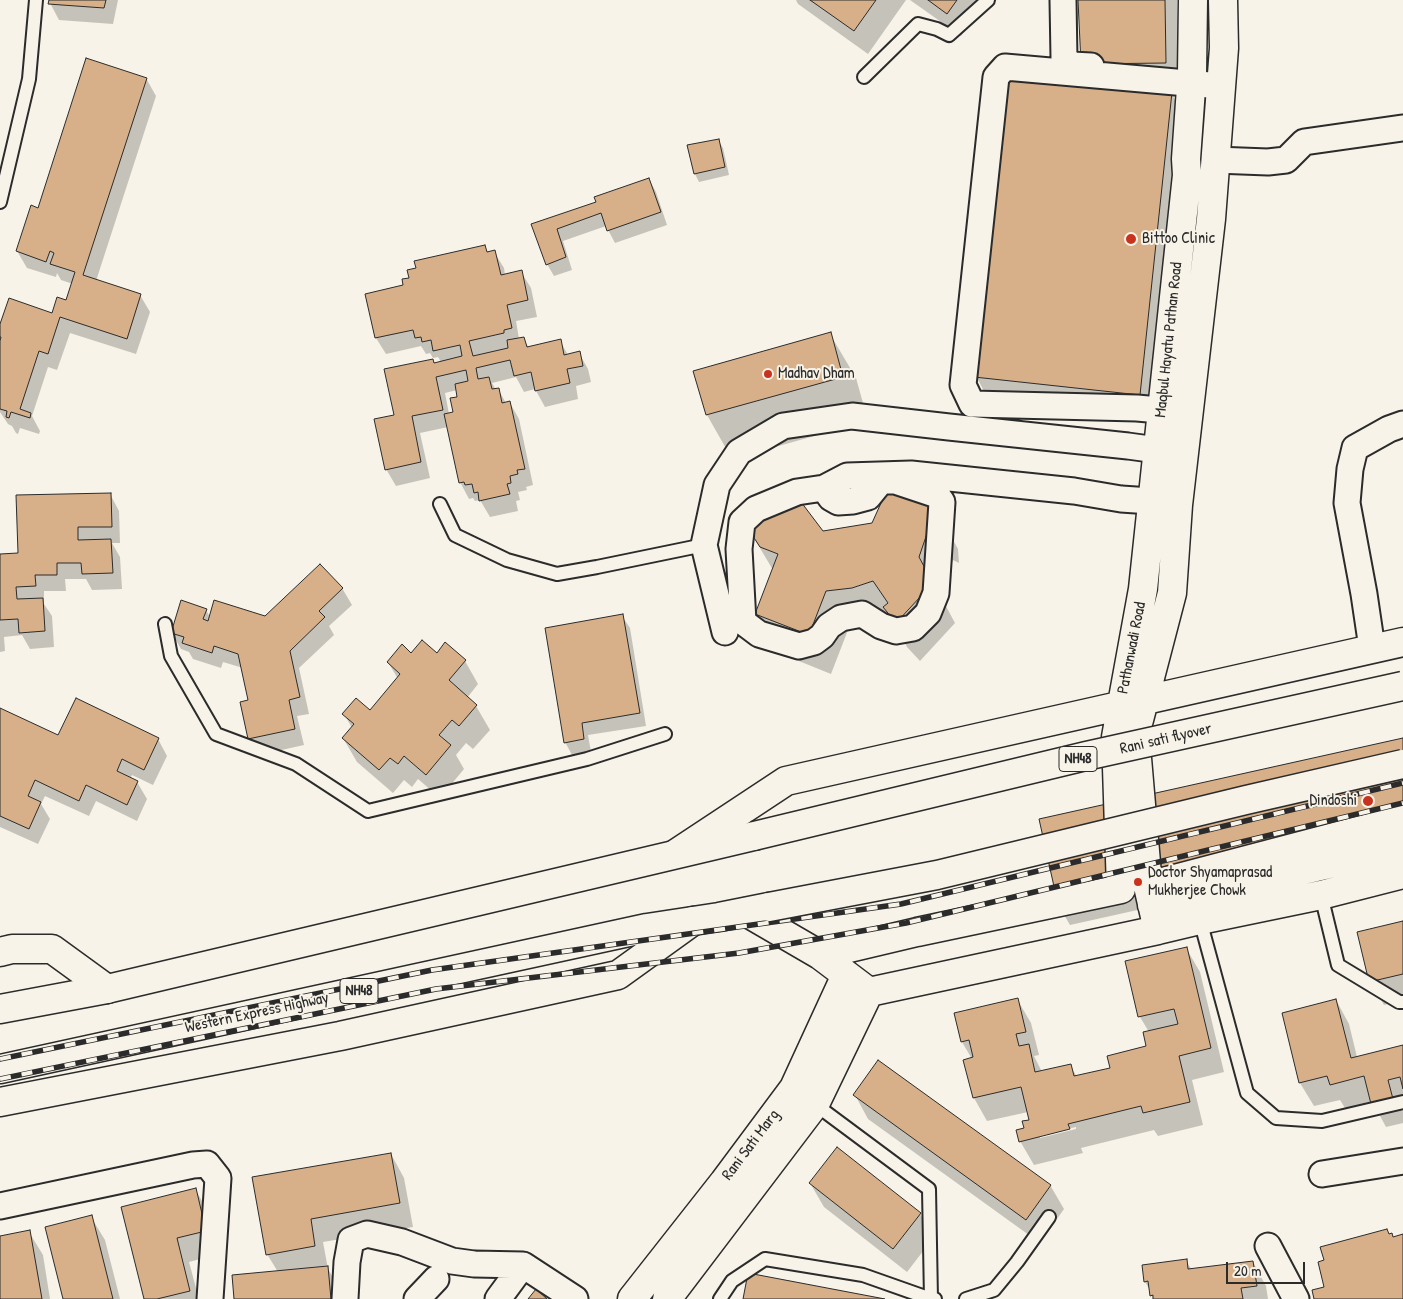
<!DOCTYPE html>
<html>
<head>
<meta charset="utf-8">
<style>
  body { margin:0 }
  #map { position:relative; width:1403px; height:1299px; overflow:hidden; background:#f7f3e8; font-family:"Patrick Hand",sans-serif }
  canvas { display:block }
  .scale { position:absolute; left:1226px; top:1262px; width:79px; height:22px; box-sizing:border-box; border:2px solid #2b2b2b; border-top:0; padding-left:6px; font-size:15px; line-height:18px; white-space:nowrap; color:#2b2b2b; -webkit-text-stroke:4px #f7f3e8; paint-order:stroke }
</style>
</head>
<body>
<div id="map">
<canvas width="1403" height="1299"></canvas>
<div class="scale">20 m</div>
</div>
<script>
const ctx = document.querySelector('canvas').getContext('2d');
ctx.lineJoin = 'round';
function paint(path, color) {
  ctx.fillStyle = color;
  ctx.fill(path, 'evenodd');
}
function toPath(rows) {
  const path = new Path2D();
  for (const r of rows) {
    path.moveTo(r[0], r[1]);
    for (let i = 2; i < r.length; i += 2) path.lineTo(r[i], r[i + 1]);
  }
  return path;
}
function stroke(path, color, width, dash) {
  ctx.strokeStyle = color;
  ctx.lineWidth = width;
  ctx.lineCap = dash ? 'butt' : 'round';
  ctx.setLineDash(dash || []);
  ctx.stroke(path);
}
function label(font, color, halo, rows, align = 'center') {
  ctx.font = font + ' "Patrick Hand",sans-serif';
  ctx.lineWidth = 4;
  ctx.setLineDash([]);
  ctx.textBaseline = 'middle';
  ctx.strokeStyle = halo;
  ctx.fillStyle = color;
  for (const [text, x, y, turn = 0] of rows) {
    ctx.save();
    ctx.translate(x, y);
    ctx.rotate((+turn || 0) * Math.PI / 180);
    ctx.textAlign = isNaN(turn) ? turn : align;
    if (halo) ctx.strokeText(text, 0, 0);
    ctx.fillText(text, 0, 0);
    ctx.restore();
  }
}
const shadow = toPath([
  [50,0,118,0,113,24,59,20,50,3],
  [796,0,906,0,868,54,798,4],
  [910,0,987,0,961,36],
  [1079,0,1177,0,1179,86,1171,93,1181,109,1149,411,985,393,976,376,1094,85],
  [87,60,147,80,156,96,96,281,140,295,150,312,136,354,70,333,57,370,48,367,32,416,40,431,39,434,20,428,18,434,16,433,12,426,8,424,0,412,0,345,1,342,0,339,0,328,53,315,67,301,73,284,61,280,57,273,56,277,27,268,17,251,38,209],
  [718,140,723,148,729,175,699,182,695,174,689,146],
  [649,179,656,192,667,225,615,243,606,226,563,241,572,270,554,276,547,264,533,225,597,203],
  [484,246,488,253,494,252,504,268,505,275,521,272,531,288,537,317,516,321,519,339,523,338,529,348,560,341,568,355,579,353,588,369,591,382,576,386,578,399,545,407,535,389,524,392,516,377,492,383,496,390,498,389,506,403,510,403,519,419,533,485,526,487,527,490,518,492,520,500,516,501,518,511,490,517,480,500,475,501,473,498,469,499,460,482,448,427,420,433,430,478,396,486,386,469,395,416,434,364,441,362,438,357,433,358,430,353,426,354,421,346,386,354,376,338,405,286],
  [457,390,459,398,454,413,449,414,445,393],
  [830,334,856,378,868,421,732,459,707,415,695,372],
  [110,494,119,511,120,543,112,543,120,557,122,589,92,590,86,579,65,579,66,591,44,591,44,604,52,616,54,647,30,649,22,635,4,637,5,651,0,652,0,556,19,554],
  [878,499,936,509,958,549,959,563,953,560,941,597,955,623,920,661,907,647,893,621,875,627,848,630,831,674,779,653,756,614,773,570,748,528,823,532,873,524,882,505],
  [342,588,352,605,329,626,334,635,299,668,309,714,297,716,304,745,259,755,249,739,250,701,243,668,223,662,221,668,193,659,189,652,181,649,172,633,206,610,210,617,265,618],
  [622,616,630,628,646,726,588,735,591,752,572,755,565,742],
  [411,654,437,654,465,661,478,684,467,698,476,706,490,730,473,749,466,743,456,755,464,769,440,798,418,779,412,787,404,780,393,793,357,762,343,738,352,728,344,714,370,712,398,679,388,662],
  [0,709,59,737,158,739,167,756,153,785,132,775,130,779,137,782,147,799,137,821,96,801,89,816,45,796,41,804,50,819,38,844,0,827],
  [1403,739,1403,851,1070,925,1060,908],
  [1403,922,1403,1000,1384,1005,1370,981],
  [1186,948,1200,972,1224,1072,1192,1080,1203,1125,1158,1136,1154,1130,1081,1148,1083,1153,1034,1165,1020,1141,1031,1120,1028,1112,987,1121,974,1098,972,1059,962,1042,1017,999,1031,1023,1039,1055,1034,1056,1042,1072,1070,1065,1077,1077,1111,1069,1148,1047,1149,1032,1140,1017,1126,962],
  [1076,1127,1076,1129,1040,1138,1040,1135],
  [1336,1000,1349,1024,1357,1057,1403,1046,1403,1103,1401,1104,1403,1112,1403,1123,1386,1127,1372,1101,1345,1108,1340,1100,1314,1106,1300,1083,1283,1014],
  [855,1095,1050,1185,1064,1209,1040,1243,868,1119],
  [837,1149,920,1214,934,1237,907,1272,824,1207,810,1183],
  [391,1154,404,1178,413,1227,323,1242,328,1269,341,1291,342,1299,236,1299,278,1272,267,1254],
  [195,1189,209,1213,219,1254,189,1262,199,1299,146,1299],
  [91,1217,105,1240,120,1299,65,1299],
  [29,1232,43,1255,50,1299,0,1299,0,1237],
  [1186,1261,1192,1270,1253,1262,1266,1286,1268,1299,1153,1299,1150,1290,1145,1282,1144,1266]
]);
const building = toPath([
  [49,0,106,0,104,8,48,4,49,0],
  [810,0,876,0,854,31,810,0],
  [928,0,957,0,947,14,928,0],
  [1078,0,1165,0,1166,63,1081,64,1078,0],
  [86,58,147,78,83,275,141,294,127,339,60,317,48,354,39,351,20,409,31,413,30,418,11,412,9,418,6,417,7,411,0,409,0,341,1,337,0,337,0,324,9,298,52,313,57,297,66,300,75,272,50,264,54,253,50,251,46,262,16,251,31,205,38,208,86,58],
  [1006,74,1172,92,1140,395,974,377,1006,74],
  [719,139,725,167,694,174,687,145,719,139],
  [649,178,661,212,607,231,601,213,557,229,566,257,546,265,531,224,596,202,594,197,649,178],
  [485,245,487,252,495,250,501,275,522,270,528,300,507,305,512,328,504,330,504,333,469,341,473,356,508,348,507,340,524,337,527,347,561,339,564,355,580,351,583,366,567,369,570,383,535,391,531,372,514,376,510,360,476,368,478,379,489,377,492,389,499,388,502,403,510,401,525,469,517,470,518,474,510,476,511,483,507,484,510,494,479,501,478,492,474,493,472,484,465,485,464,482,459,483,444,414,453,412,450,398,457,397,455,384,468,381,466,370,436,377,443,410,412,416,421,462,385,470,374,419,394,415,384,369,433,359,434,363,462,356,460,345,433,351,431,340,422,342,421,337,415,338,413,330,375,338,365,294,403,285,402,279,409,278,407,270,416,268,414,261,485,245],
  [831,332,843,377,706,415,693,371,831,332],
  [887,482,937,508,931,522,919,557,933,583,896,623,883,607,888,603,873,581,852,588,826,591,809,635,755,614,778,554,760,547,747,527,798,498,823,531,872,523,881,503,877,499,887,482],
  [111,493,112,527,78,527,78,540,111,539,113,573,82,574,81,563,57,563,57,575,35,575,36,586,16,587,17,599,43,598,45,631,19,633,18,619,0,620,0,554,18,553,16,495,111,493],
  [320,564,343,588,319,611,325,617,290,651,300,697,289,700,295,729,248,739,240,702,248,700,238,654,214,646,212,653,182,643,184,637,171,633,181,600,207,609,203,619,208,621,214,600,265,616,320,564],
  [623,614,640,713,582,723,584,739,564,743,545,628,623,614],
  [422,640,437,653,445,642,466,660,449,680,477,705,459,726,452,720,439,735,451,745,426,775,404,756,398,764,390,758,379,770,342,738,354,724,342,714,356,698,370,710,400,674,387,662,402,644,411,653,422,640],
  [76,698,159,738,144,770,122,759,117,771,138,781,127,805,86,785,79,801,35,780,28,796,41,802,29,829,0,816,0,708,58,735,76,698],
  [1403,738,1403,832,1059,909,1039,819,1403,738],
  [1403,921,1403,974,1369,982,1357,932,1403,921],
  [1187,947,1211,1048,1179,1056,1190,1102,1143,1113,1141,1106,1068,1124,1070,1129,1019,1142,1016,1130,1024,1128,1022,1121,1029,1120,1021,1087,973,1098,963,1060,973,1057,969,1040,961,1042,954,1013,1018,998,1026,1032,1016,1034,1019,1046,1029,1044,1035,1072,1071,1064,1074,1076,1110,1068,1107,1056,1146,1046,1143,1032,1178,1024,1174,1009,1138,1017,1125,961,1187,947],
  [1336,999,1351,1058,1403,1045,1403,1089,1400,1077,1388,1080,1393,1099,1371,1104,1364,1076,1330,1085,1327,1076,1299,1083,1282,1013,1336,999],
  [878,1060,1051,1185,1026,1220,853,1095,878,1060],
  [837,1147,921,1213,893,1249,809,1183,837,1147],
  [391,1153,400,1203,311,1219,315,1246,266,1255,252,1177,391,1153],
  [196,1188,206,1231,177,1238,190,1291,157,1299,144,1299,121,1207,196,1188],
  [92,1215,113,1299,63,1299,45,1227,92,1215],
  [1387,1229,1389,1234,1392,1233,1393,1237,1403,1234,1403,1299,1314,1299,1312,1290,1324,1287,1318,1262,1324,1260,1320,1247,1387,1229],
  [30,1230,42,1299,0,1299,0,1236,30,1230],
  [1187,1259,1188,1269,1253,1261,1257,1286,1241,1288,1243,1299,1153,1299,1153,1295,1150,1296,1148,1281,1144,1282,1142,1265,1187,1259],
  [328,1266,331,1299,234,1299,232,1275,328,1266],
  [748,1273,885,1299,743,1299,748,1273],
  [536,1289,547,1299,528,1299,536,1289]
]);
const service = toPath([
  [864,77,918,24,937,29,949,35,988,0],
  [0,202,29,79,36,0],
  [440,504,455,535,507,560,557,574,597,567,704,545],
  [165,624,171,656,216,734,296,764,368,811,587,759,665,734],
  [1321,895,1338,965,1399,1002,1403,1002],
  [1200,920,1247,1093,1276,1118,1322,1121,1403,1102],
  [812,1102,929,1189,931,1299],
  [720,1299,732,1281,765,1259,863,1275,931,1299,935,1299],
  [966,1299,994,1290,1017,1262,1049,1217]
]);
const minor = toPath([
  [1063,0,1064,58,1072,65,1091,66],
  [1215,160,1268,162,1286,160,1304,142,1402,128],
  [1182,412,1137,408,972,404,963,385,996,77,1005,67,1221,86],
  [824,488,831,498,838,502,853,501,868,497,881,481,895,481,937,495,942,502,936,593,928,613,913,628,896,631,881,626,862,614,841,618,829,626,822,636,814,642,799,646,759,634,743,622,739,549,742,522,756,509,797,492,824,488,847,476,911,474,1074,491,1121,499,1151,501,1173,504],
  [725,632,704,545,717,485,739,452,783,426,852,416,949,427,1128,446,1179,453],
  [1372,648,1364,594,1347,503,1350,469,1355,448,1389,429,1403,424],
  [1322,1174,1403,1161],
  [0,1206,193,1165,207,1164,218,1178,210,1299],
  [1268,1246,1296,1299],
  [345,1299,347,1262,351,1240,367,1234,402,1242,452,1261,474,1264,523,1265,575,1299],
  [417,1299,436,1279],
  [498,1299,523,1265]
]);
const tertiary = toPath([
  [677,853,786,781,1403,642],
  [1148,886,1403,819],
  [1152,905,1403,847],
  [746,912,820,955,869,992,1158,930,1200,920,1321,895,1403,874],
  [1158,930,1148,886,1135,735,1172,593,1178,505,1211,219,1224,48,1223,0],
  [0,952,12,949,52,949,107,989],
  [820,955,917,932,1121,889,1116,737,1143,589,1187,175,1186,159,1192,74,1193,0],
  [632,1299,724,1182,794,1088,846,975],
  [667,1299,815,1104,869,992]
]);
const secondary = toPath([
  [0,1102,340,1036,618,975,693,921]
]);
const trunk = toPath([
  [0,1009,107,989,754,836],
  [0,1069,647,928,719,917,769,907]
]);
const rail = toPath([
  [0,1059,432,970,901,904,1403,783],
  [0,1079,436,989,739,953,906,923,1403,803]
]);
const trunkBridge = toPath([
  [754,836,1086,756,1403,686],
  [769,907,937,875,1246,800,1403,764]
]);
const markers = [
  [1131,239,6,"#c8321e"],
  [768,374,5,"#c8321e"],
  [1368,801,6,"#c8321e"],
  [1138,882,5,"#c8321e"]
];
const shields = [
  [1078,759,38],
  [359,991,38]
];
const shieldNames = [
  ["NH48",1078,759],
  ["NH48",359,991]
];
const poiNames = [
  ["Bittoo Clinic",1142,239],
  ["Madhav Dham",778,374],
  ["Dindoshi",1357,801,"right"],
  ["Doctor Shyamaprasad",1148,873],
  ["Mukherjee Chowk",1148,891]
];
const streetNames = [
  ["Maqbul Hayatu Pathan Road",1169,340,-84],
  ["Pathanwadi Road",1132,648,-79],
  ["Rani sati flyover",1166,739,-13],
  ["Western Express Highway",257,1013,-12],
  ["Rani Sati Marg",751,1145,-53]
];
paint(shadow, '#0003');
paint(building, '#d7b089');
stroke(building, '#2b2b2b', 1);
stroke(service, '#2b2b2b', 16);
stroke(minor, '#2b2b2b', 29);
stroke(tertiary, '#2b2b2b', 31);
stroke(secondary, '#2b2b2b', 31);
stroke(trunk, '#2b2b2b', 31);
stroke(service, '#f7f3e8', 12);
stroke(minor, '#f7f3e8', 25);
stroke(tertiary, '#f7f3e8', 28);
stroke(secondary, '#f7f3e8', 28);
stroke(trunk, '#f7f3e8', 28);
stroke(rail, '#2b2b2b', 5.5);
stroke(rail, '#f7f3e8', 4, [11]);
stroke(trunkBridge, '#2b2b2b', 31, []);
stroke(trunkBridge, '#f7f3e8', 28);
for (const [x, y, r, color] of markers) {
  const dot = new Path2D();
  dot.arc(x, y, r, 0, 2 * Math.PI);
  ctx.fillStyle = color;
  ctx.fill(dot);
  stroke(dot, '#f7f3e8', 2);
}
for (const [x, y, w] of shields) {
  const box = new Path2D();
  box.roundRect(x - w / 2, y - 12.5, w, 25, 4);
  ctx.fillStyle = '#f7f3e8';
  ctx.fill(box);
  stroke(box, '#2b2b2b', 1);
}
label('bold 15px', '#2b2b2b', null, shieldNames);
label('16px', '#2b2b2b', '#f7f3e8', poiNames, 'left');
label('16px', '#2b2b2b', '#f7f3e8', streetNames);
</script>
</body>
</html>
